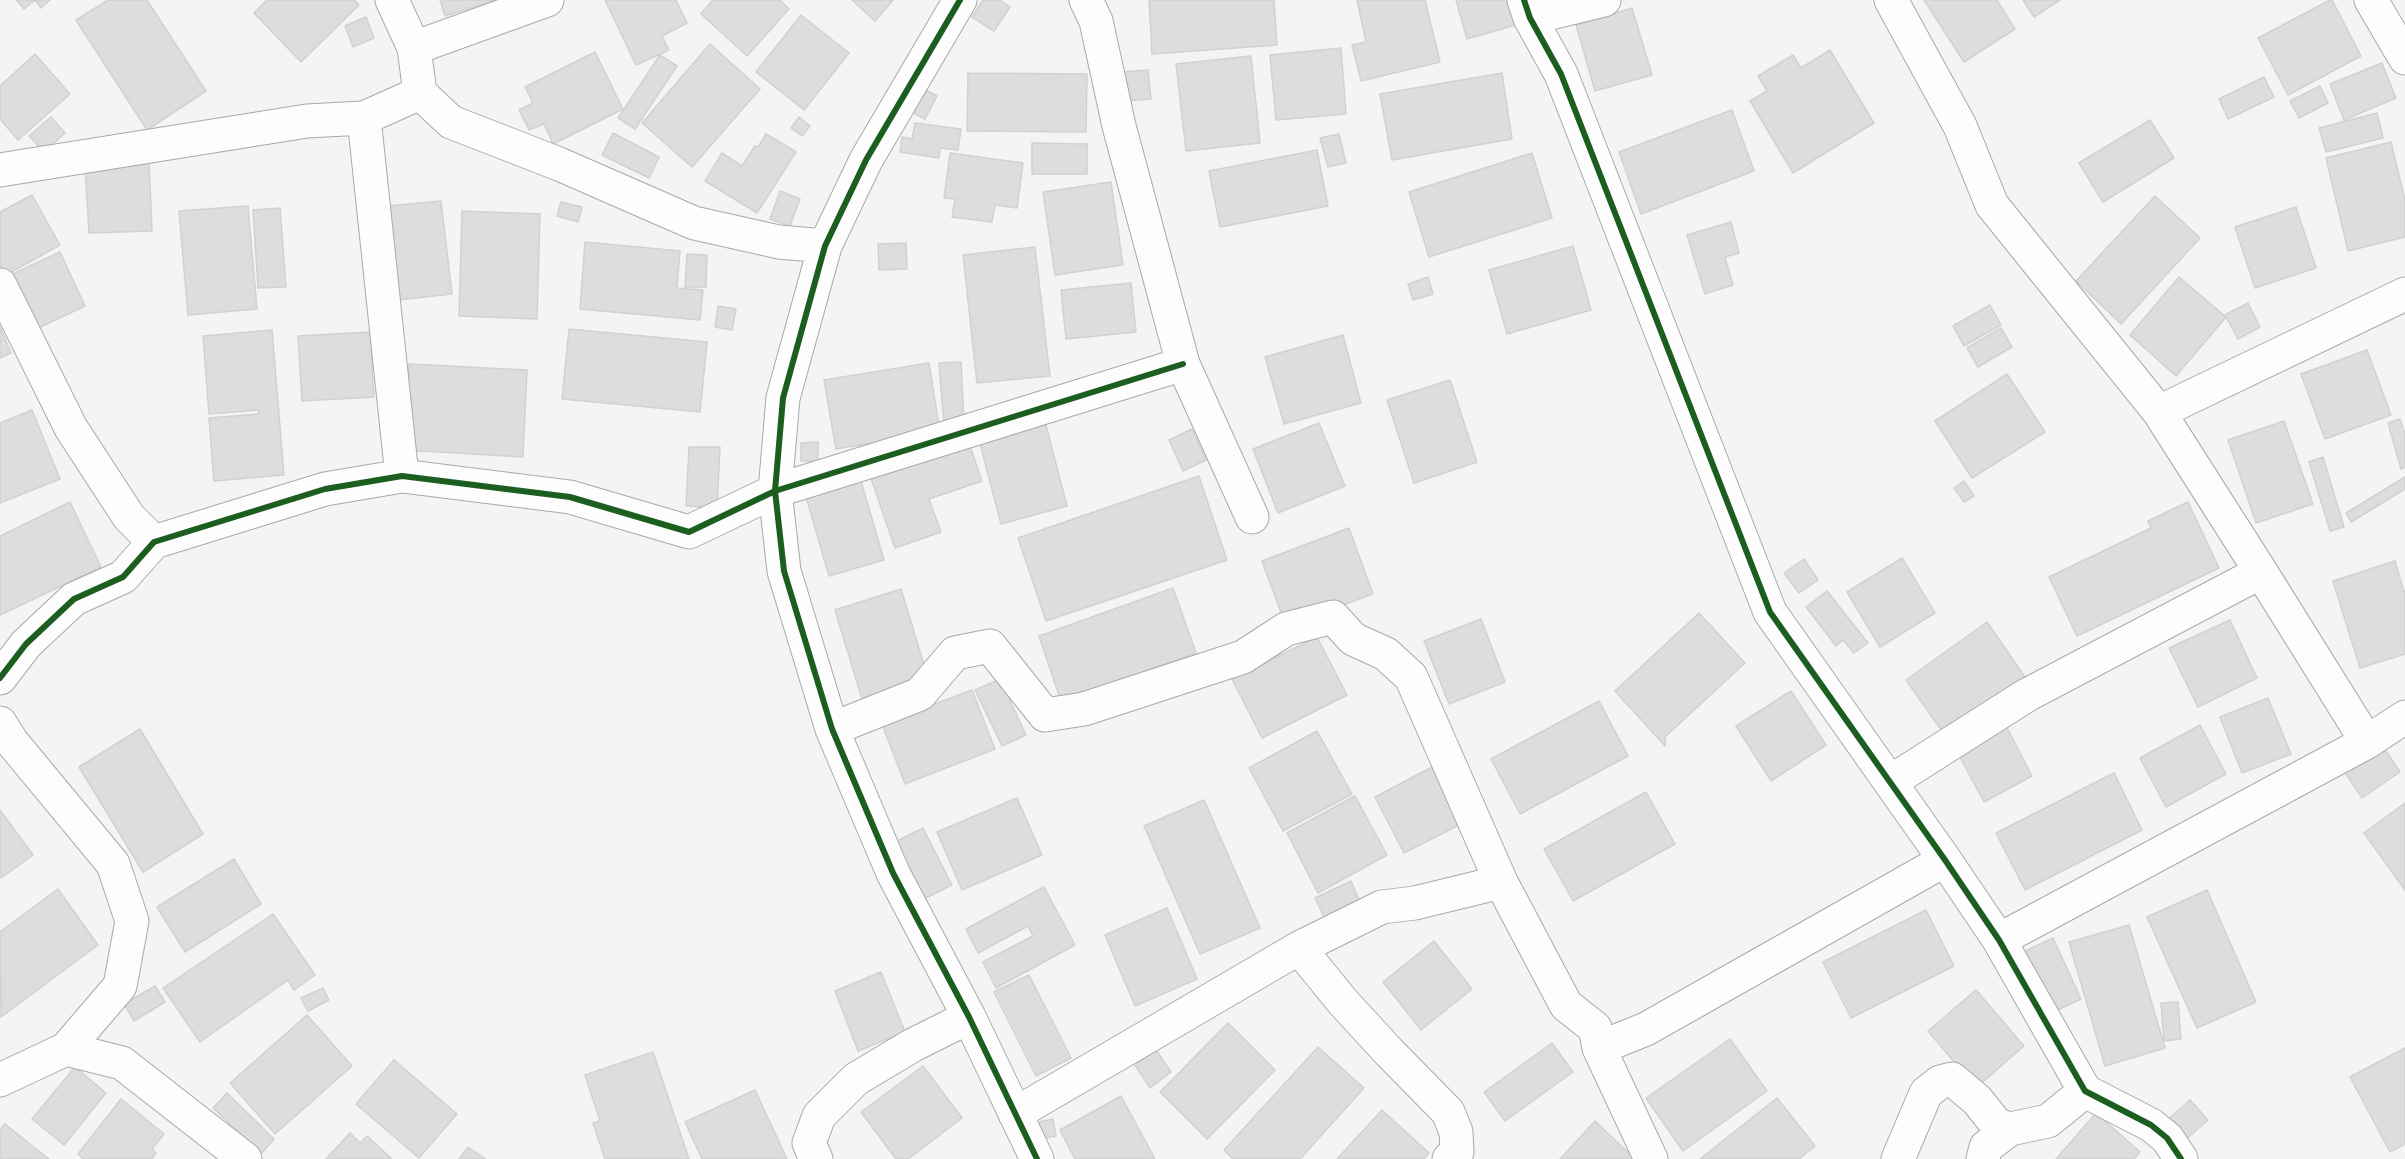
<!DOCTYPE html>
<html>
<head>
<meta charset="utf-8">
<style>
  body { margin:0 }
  canvas { display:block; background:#f3f4f6 }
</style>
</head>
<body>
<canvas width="2405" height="1159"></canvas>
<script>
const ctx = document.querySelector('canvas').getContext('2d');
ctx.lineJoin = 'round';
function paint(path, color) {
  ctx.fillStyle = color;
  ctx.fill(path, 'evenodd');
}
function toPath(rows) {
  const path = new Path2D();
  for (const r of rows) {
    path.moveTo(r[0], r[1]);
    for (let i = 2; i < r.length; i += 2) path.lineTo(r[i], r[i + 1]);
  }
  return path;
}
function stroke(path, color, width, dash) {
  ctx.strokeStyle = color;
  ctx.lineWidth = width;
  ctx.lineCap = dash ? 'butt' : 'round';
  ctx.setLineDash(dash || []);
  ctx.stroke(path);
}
const building = toPath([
  [16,0,50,0,41,8,35,0,24,9,16,0],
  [108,0,147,0,206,91,147,130,76,20,108,0],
  [267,0,354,0,359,5,301,62,254,13,267,0],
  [440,0,496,0,445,16,440,0],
  [605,0,676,0,687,23,662,36,669,50,636,65,605,0],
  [713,0,780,0,789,9,747,56,701,14,713,0],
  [852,0,893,0,875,21,852,0],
  [983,0,1000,0,1010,7,994,31,972,17,983,0],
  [1149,0,1274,0,1277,45,1152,54,1149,0],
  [1357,0,1425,0,1440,62,1361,81,1352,45,1366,42,1357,0],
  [1456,0,1513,0,1519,24,1467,39,1456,0],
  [1924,0,1997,0,2015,29,1964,62,1924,0],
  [2023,0,2060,0,2034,17,2023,0],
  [2330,0,2332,0,2361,56,2288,95,2258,38,2330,0],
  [1632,8,1652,75,1595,91,1576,25,1632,8],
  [801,15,849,53,804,110,756,72,801,15],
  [366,17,374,38,353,47,345,26,366,17],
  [710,44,760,89,692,167,642,123,710,44],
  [1341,48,1346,114,1276,120,1270,55,1341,48],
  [1830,50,1874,123,1793,173,1750,101,1767,91,1758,76,1793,55,1801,68,1830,50],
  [595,52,623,109,553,144,544,124,529,130,519,110,533,103,525,87,595,52],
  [35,54,70,94,18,140,0,119,0,86,35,54],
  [660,55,677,66,635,129,618,118,660,55],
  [1251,56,1260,143,1186,151,1176,64,1251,56],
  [2382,63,2396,98,2344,120,2330,84,2382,63],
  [1148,70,1151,99,1124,101,1122,72,1148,70],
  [968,73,1087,74,1086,132,967,131,968,73],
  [1502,73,1512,139,1392,160,1380,94,1502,73],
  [2264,77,2274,97,2228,119,2219,99,2264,77],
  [2320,86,2328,103,2299,118,2290,101,2320,86],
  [922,88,937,96,925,119,910,111,922,88],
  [1732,110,1754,171,1641,214,1619,152,1732,110],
  [2377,113,2383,138,2326,152,2319,128,2377,113],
  [51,117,65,133,44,152,29,136,51,117],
  [799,117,810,126,802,136,791,128,799,117],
  [2150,120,2174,158,2103,202,2079,163,2150,120],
  [915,123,961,129,958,150,940,148,939,158,900,152,902,137,912,139,915,123],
  [613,133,659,157,649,178,602,155,613,133],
  [766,134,796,152,757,213,705,181,722,153,742,166,755,146,758,147,766,134],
  [1339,134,1346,163,1328,167,1320,138,1339,134],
  [2391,142,2405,200,2405,237,2348,251,2326,158,2391,142],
  [1032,143,1087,144,1087,174,1032,174,1032,143],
  [1317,150,1328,206,1220,227,1209,171,1317,150],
  [950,153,1023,163,1017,208,995,205,992,222,952,217,955,199,944,198,950,153],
  [1532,153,1552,218,1429,257,1409,192,1532,153],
  [149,163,152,231,89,233,85,166,149,163],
  [1111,182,1123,265,1055,275,1043,192,1111,182],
  [780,191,800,199,790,226,770,219,780,191],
  [32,195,60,245,4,276,0,269,0,212,32,195],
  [2155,196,2200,238,2121,324,2076,281,2155,196],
  [441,201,452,294,398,300,387,206,441,201],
  [561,202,582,207,578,222,557,216,561,202],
  [248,206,257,309,188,315,179,211,248,206],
  [2296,207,2316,268,2255,288,2235,227,2296,207],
  [280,208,286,287,258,288,253,210,280,208],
  [462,211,540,214,537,319,459,316,462,211],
  [1731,222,1739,253,1725,257,1733,285,1705,294,1687,235,1731,222],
  [585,242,680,251,677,288,703,290,700,320,580,309,585,242],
  [906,243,907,269,879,270,878,244,906,243],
  [1573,246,1591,310,1507,334,1489,270,1573,246],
  [1035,247,1050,376,977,383,963,255,1035,247],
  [60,252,85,306,30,332,4,278,60,252],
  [687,254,707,255,706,287,685,287,687,254],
  [1428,277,1433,294,1413,300,1408,284,1428,277],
  [2179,277,2226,317,2176,376,2130,335,2179,277],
  [1131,283,1136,332,1066,339,1061,290,1131,283],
  [2248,303,2260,327,2238,339,2225,315,2248,303],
  [1990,305,2001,325,1964,346,1953,326,1990,305],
  [718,306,736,309,732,330,715,327,718,306],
  [0,327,11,353,0,358,0,327],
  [2001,328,2012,347,1978,367,1967,348,2001,328],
  [569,329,707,342,700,412,562,399,569,329],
  [272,330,284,475,214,481,209,418,259,414,258,410,209,414,203,336,272,330],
  [370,332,374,397,302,401,298,336,370,332],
  [1343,335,1361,403,1284,424,1265,357,1343,335],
  [2367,350,2391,415,2325,439,2301,374,2367,350],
  [961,362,964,423,944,425,939,363,961,362],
  [929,363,940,432,836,449,824,380,929,363],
  [409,364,527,370,523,457,404,450,409,364],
  [2007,374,2045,432,1972,478,1935,421,2007,374],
  [1450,380,1477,462,1414,483,1387,400,1450,380],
  [32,410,60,479,0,503,0,423,32,410],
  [1043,414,1067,506,1001,524,977,432,1043,414],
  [2400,419,2405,435,2405,467,2401,469,2388,423,2400,419],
  [2284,421,2313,504,2256,523,2228,440,2284,421],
  [1319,423,1345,486,1278,513,1253,449,1319,423],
  [1192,429,1206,460,1183,471,1169,440,1192,429],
  [967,437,982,481,929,499,941,532,895,548,868,470,967,437],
  [818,442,818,461,801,461,801,443,818,442],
  [689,447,720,447,717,508,686,506,689,447],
  [2323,457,2344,527,2330,531,2309,462,2323,457],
  [859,474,884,560,829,576,804,490,859,474],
  [1199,476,1227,560,1046,621,1018,538,1199,476],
  [2405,477,2405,489,2351,522,2346,513,2405,477],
  [1964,481,1974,496,1964,502,1954,488,1964,481],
  [70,502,101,567,0,615,0,536,70,502],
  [2188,502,2219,568,2077,636,2049,577,2151,528,2148,521,2188,502],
  [1349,528,1373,594,1286,626,1262,561,1349,528],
  [1902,558,1935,613,1880,647,1847,592,1902,558],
  [1804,559,1818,580,1799,593,1784,573,1804,559],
  [2395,561,2405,595,2405,654,2360,668,2333,581,2395,561],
  [1173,588,1196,653,1061,701,1039,636,1173,588],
  [901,589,928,678,862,699,835,610,901,589],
  [1827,591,1868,643,1854,653,1843,640,1836,646,1806,607,1827,591],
  [1699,613,1745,663,1665,737,1665,746,1615,691,1699,613],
  [1481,619,1505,682,1449,704,1424,641,1481,619],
  [2230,620,2257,678,2198,707,2169,648,2230,620],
  [1987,622,2025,677,1944,734,1906,680,1987,622],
  [1317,637,1347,695,1262,738,1232,679,1317,637],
  [1000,679,1026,735,1002,746,975,690,1000,679],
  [972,690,995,749,905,784,882,724,972,690],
  [1791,691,1826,745,1771,781,1736,726,1791,691],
  [2268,698,2291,754,2242,773,2220,717,2268,698],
  [1599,701,1628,756,1520,814,1491,759,1599,701],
  [2003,720,2032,776,1984,802,1954,746,2003,720],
  [2200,725,2226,774,2166,807,2140,758,2200,725],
  [140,729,203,834,143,872,79,767,140,729],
  [1317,731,1352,794,1283,831,1249,768,1317,731],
  [2382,745,2400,772,2362,798,2344,771,2382,745],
  [1432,767,1461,824,1404,853,1375,797,1432,767],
  [2114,773,2142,830,2025,890,1996,833,2114,773],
  [1646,792,1675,844,1573,901,1544,849,1646,792],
  [1355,796,1387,855,1318,893,1287,833,1355,796],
  [1017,798,1042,855,962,890,937,832,1017,798],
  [1204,800,1260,928,1200,954,1144,826,1204,800],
  [2405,803,2405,890,2364,833,2405,803],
  [0,810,33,855,1,878,0,877,0,810],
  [923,828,952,885,920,901,891,844,923,828],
  [234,859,261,904,185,952,157,907,234,859],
  [1351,881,1360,902,1325,919,1315,898,1351,881],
  [1044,887,1075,945,996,988,983,962,1033,936,1028,926,978,953,966,929,1044,887],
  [58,889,98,945,1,1017,0,932,58,889],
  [2207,890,2256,1002,2197,1028,2147,917,2207,890],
  [1167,908,1197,979,1135,1006,1105,935,1167,908],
  [1926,910,1954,966,1851,1018,1823,962,1926,910],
  [273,914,315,975,294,990,288,980,200,1042,163,988,273,914],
  [2129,925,2165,1048,2105,1066,2069,942,2129,925],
  [2053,938,2081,999,2051,1013,2023,952,2053,938],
  [1434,941,1472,989,1421,1030,1383,982,1434,941],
  [881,972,905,1032,858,1051,835,991,881,972],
  [1029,975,1071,1058,1036,1076,994,992,1029,975],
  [155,986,165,1002,134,1021,124,1004,155,986],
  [323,988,329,1000,308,1011,301,998,323,988],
  [1976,990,2024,1046,1976,1088,1928,1031,1976,990],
  [2178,1002,2181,1039,2164,1041,2161,1003,2178,1002],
  [307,1015,352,1066,275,1134,230,1083,307,1015],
  [1228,1023,1275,1070,1207,1139,1160,1092,1228,1023],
  [1730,1039,1767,1091,1683,1151,1646,1098,1730,1039],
  [1552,1043,1573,1072,1505,1121,1484,1092,1552,1043],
  [1318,1047,1364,1088,1300,1159,1233,1159,1224,1150,1318,1047],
  [2405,1048,2405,1144,2390,1152,2350,1077,2405,1048],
  [1156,1050,1171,1072,1150,1088,1135,1065,1156,1050],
  [653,1052,689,1159,605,1159,593,1123,600,1121,585,1075,653,1052],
  [394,1060,457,1114,419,1158,356,1104,394,1060],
  [923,1066,962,1118,908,1159,896,1159,861,1112,923,1066],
  [75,1067,106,1093,64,1145,32,1119,75,1067],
  [755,1090,787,1159,702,1159,685,1122,755,1090],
  [227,1093,274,1139,261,1154,213,1108,227,1093],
  [1121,1096,1155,1159,1075,1159,1060,1130,1121,1096],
  [1777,1098,1815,1146,1799,1159,1700,1159,1777,1098],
  [121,1099,164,1134,152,1149,156,1153,152,1159,83,1159,78,1154,121,1099],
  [2190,1100,2208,1120,2184,1141,2166,1121,2190,1100],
  [1382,1110,1429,1153,1424,1159,1337,1159,1382,1110],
  [2096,1113,2140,1152,2134,1159,2056,1159,2096,1113],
  [1053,1119,1056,1136,1042,1139,1039,1122,1053,1119],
  [1595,1121,1635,1159,1560,1159,1595,1121],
  [5,1124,49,1159,0,1159,0,1130,5,1124],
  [350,1133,360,1143,367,1136,392,1159,326,1159,350,1133],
  [468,1147,486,1159,459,1159,468,1147]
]);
const minor = toPath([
  [392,0,414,48,420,93,451,122,559,164,694,223,779,242,825,246],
  [960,0,866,160,825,246,783,398,775,491,784,571,832,729,893,873,969,1017,1037,1159],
  [1086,0,1096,21,1119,126,1183,364,1252,517],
  [1524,0,1530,18,1561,74,1770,612,1945,860,1999,940,2085,1091,2151,1125,2167,1138,2181,1159],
  [1891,0,1960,126,1992,205,2159,412,2261,572,2367,742],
  [2371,0,2405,58],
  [1530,18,1604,0],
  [414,48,547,0],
  [364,118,402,476],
  [0,170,307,121,364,118,420,93],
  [0,285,71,428,129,517,154,542],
  [2159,412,2405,294],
  [0,678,26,644,74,599,123,577,154,542,325,489,402,476,570,497,689,532,775,491,1183,364],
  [0,723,12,742,113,864,132,921,120,986,66,1049,0,1080],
  [832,729,920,694,955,653,990,646,1045,715,1084,709,1243,657,1286,629,1333,617,1353,639,1386,654,1411,677,1501,882,1566,1005,1595,1028,1599,1048,1651,1159],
  [1890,782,2027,695,2261,572],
  [1999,940,2367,742,2405,717],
  [1299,948,1343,1002,1389,1052,1448,1112,1456,1132,1457,1152,1449,1159],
  [1599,1048,1646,1029,1945,860],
  [66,1049,122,1063,245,1159],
  [1015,1114,1299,948,1382,907,1415,903,1501,882],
  [816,1159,809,1143,819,1116,856,1079,913,1045,969,1017],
  [1898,1159,1926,1093,1940,1082,1952,1079,1977,1100,1997,1125,2010,1129],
  [1983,1159,1986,1147,2010,1129,2048,1121,2085,1091]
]);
const cycleway = toPath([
  [960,0,866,160,825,246,783,398,775,491,784,571,832,729,893,873,969,1017,1037,1159],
  [1524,0,1530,18,1561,74,1770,612,1945,860,1999,940,2085,1091,2151,1125,2167,1138,2181,1159],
  [0,678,26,644,74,599,123,577,154,542,325,489,402,476,570,497,689,532,775,491,1183,364]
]);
paint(building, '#ddddde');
stroke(building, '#d1d1d2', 1.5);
stroke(minor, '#a8a9ab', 35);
stroke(minor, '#fdfdfe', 33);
stroke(cycleway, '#1b5e20', 6);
</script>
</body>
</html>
